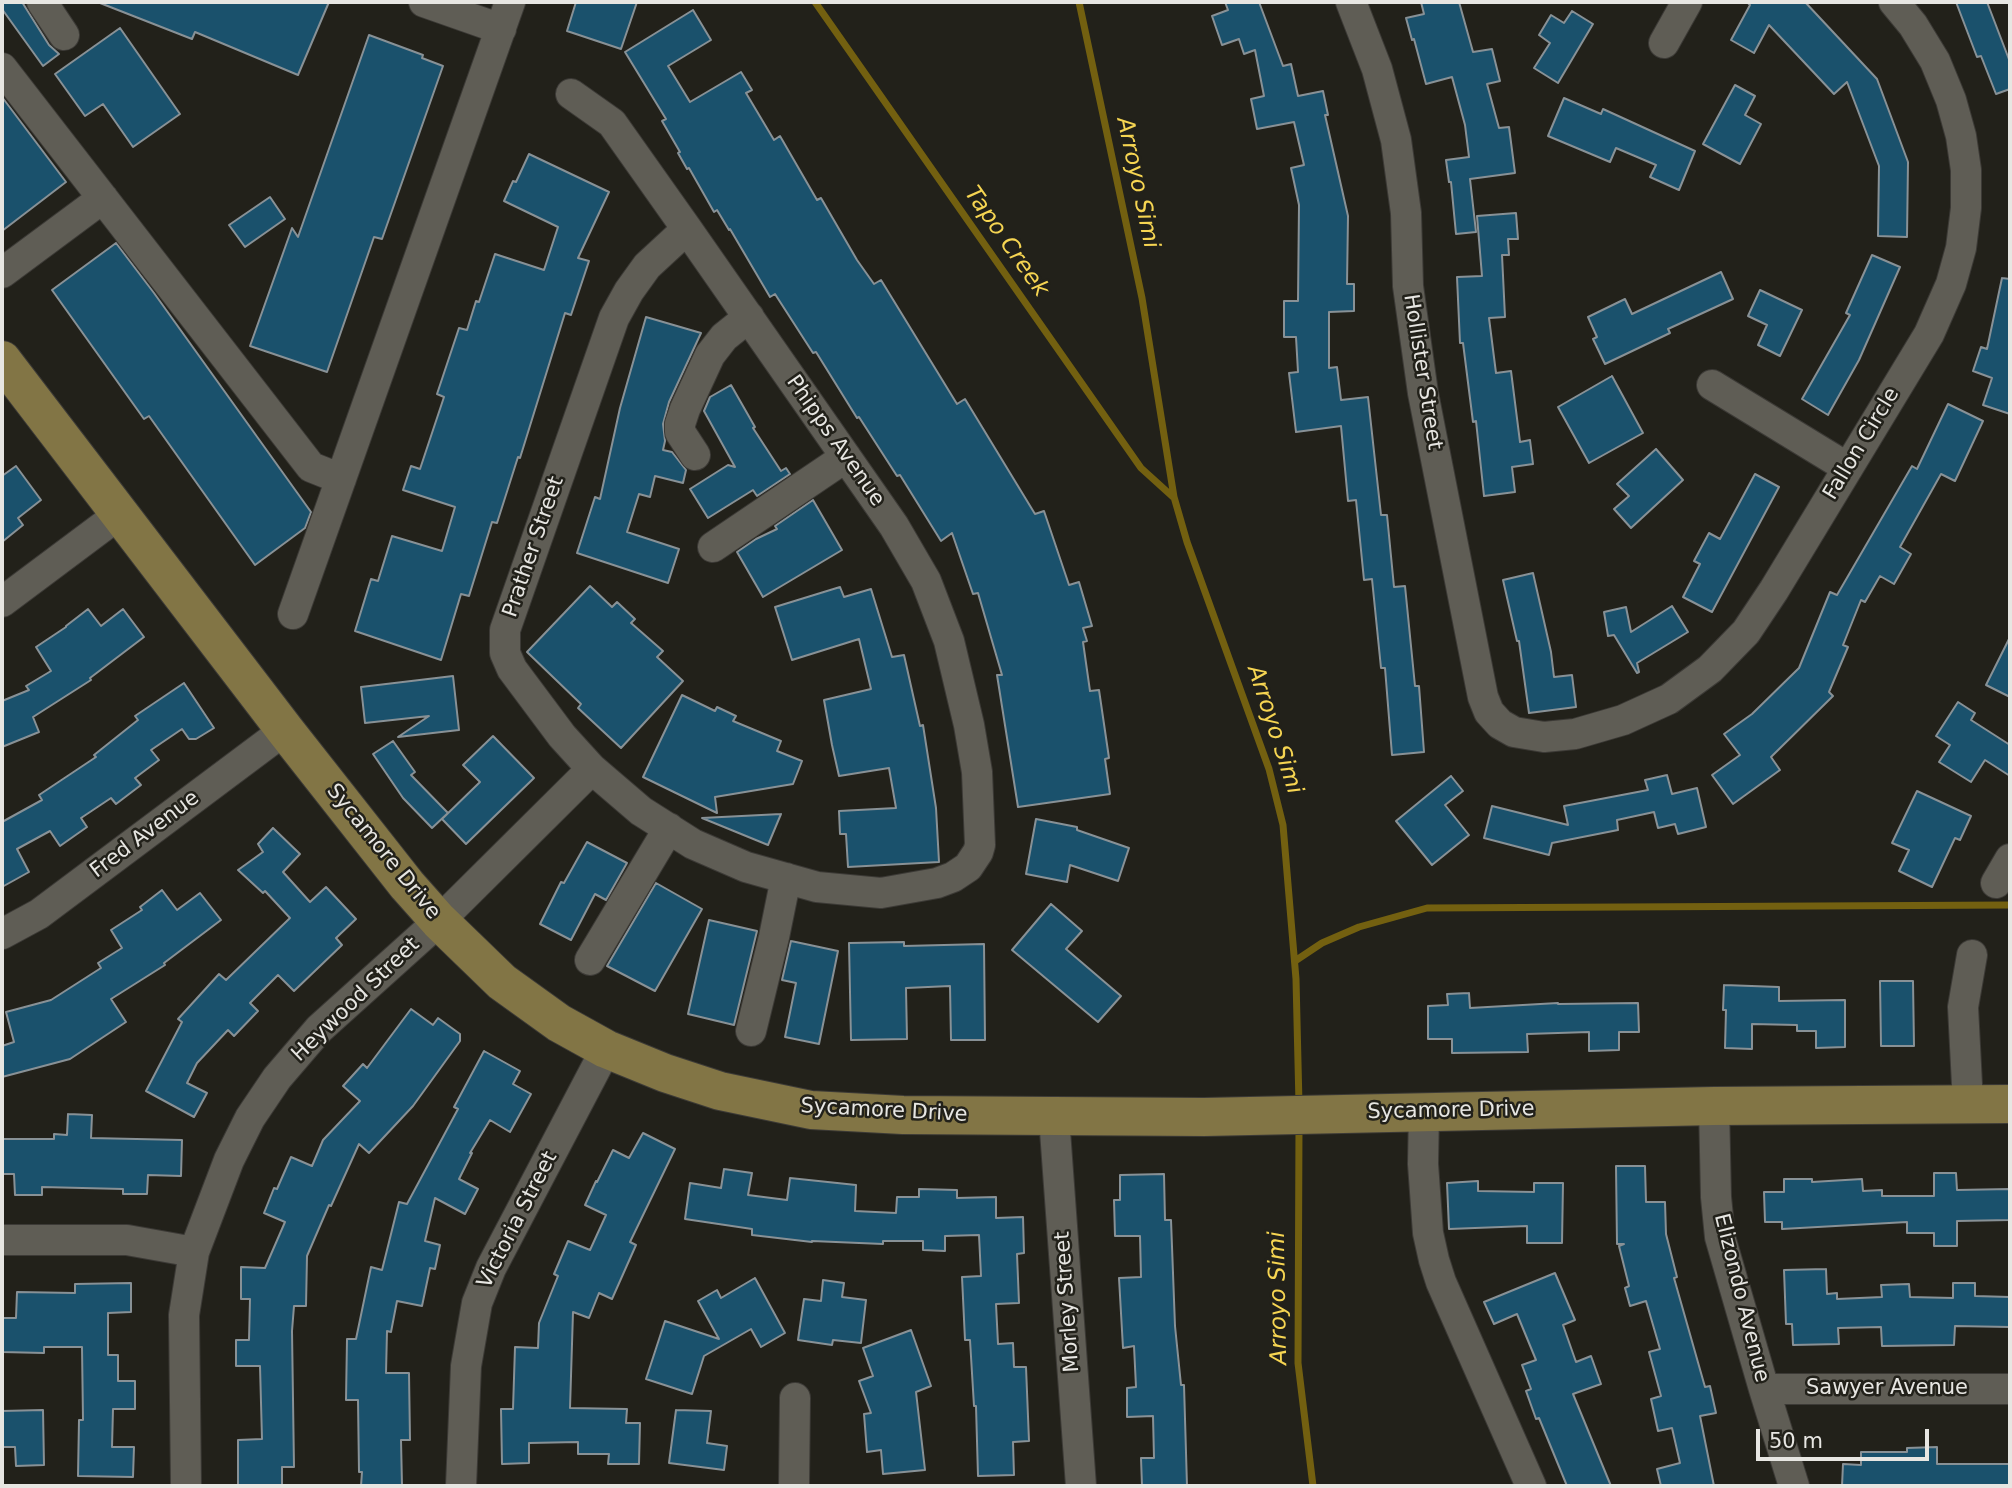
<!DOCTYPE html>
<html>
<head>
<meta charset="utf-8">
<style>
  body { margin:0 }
  #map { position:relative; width:2012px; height:1488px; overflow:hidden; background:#22211a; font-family:"DejaVu Sans",sans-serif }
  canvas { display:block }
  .frame { position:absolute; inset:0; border:4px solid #e7e6e2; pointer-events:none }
  .scale { position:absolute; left:1756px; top:1429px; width:173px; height:32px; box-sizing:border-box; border:4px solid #e7e6e2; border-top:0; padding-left:9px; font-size:21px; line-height:24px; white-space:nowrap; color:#e7e6e2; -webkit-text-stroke:5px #22211a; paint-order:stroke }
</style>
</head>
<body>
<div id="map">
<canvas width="2012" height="1488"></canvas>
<div class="frame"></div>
<div class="scale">50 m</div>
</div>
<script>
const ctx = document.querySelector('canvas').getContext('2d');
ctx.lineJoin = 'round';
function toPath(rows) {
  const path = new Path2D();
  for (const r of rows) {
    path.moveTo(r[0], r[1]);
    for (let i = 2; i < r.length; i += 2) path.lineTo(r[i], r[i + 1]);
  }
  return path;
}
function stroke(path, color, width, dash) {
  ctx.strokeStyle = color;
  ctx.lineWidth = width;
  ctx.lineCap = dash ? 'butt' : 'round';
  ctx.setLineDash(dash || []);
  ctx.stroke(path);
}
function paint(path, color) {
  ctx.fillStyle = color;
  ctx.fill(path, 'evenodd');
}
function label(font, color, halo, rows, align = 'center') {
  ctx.font = font + ' "DejaVu Sans",sans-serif';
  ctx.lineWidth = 5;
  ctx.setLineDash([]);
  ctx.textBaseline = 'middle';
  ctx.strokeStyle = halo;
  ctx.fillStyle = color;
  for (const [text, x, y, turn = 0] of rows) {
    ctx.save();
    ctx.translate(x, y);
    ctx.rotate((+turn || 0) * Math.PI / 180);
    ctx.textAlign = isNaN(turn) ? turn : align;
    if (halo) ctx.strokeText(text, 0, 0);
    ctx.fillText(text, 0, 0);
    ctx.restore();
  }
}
const stream = toPath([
  [815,2,1141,468,1173,497],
  [1079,2,1142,298,1174,497,1187,542,1269,769,1283,825,1296,979,1299,1104],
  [1295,961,1322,943,1359,927,1427,908,2010,905],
  [1299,1126,1298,1363,1313,1486]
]);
const building = toPath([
  [2,2,22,2,49,45,59,54,43,66,2,9,2,2],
  [100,2,329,2,298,75,195,32,192,39,100,3,100,2],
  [576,2,637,2,621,49,567,31,576,2],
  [1225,2,1259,2,1283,66,1291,64,1298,96,1323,91,1328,115,1325,115,1348,216,1347,284,1354,284,1354,311,1329,312,1329,368,1337,367,1341,400,1368,397,1381,515,1387,515,1394,587,1405,586,1415,686,1419,686,1424,752,1392,755,1385,668,1381,668,1372,579,1364,580,1356,500,1348,501,1341,426,1296,432,1289,373,1298,372,1296,337,1284,337,1284,301,1298,301,1299,205,1291,168,1304,165,1294,122,1257,129,1251,99,1264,96,1255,50,1244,54,1239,39,1222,45,1212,16,1228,10,1225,2],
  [1421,2,1459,2,1473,52,1492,49,1500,81,1487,84,1499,128,1509,127,1515,173,1470,179,1476,232,1456,234,1451,182,1449,182,1446,160,1469,157,1465,125,1452,77,1426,84,1414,39,1412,40,1406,18,1424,14,1421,2],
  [1747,2,1805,2,1877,79,1908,162,1907,237,1878,236,1879,166,1847,82,1834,94,1769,25,1754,53,1731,40,1750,5,1747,2],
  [1956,2,1987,2,2010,62,2010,89,1996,94,1981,56,1977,57,1956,2],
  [693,10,711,40,668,66,690,102,741,72,752,90,746,93,774,140,780,136,817,200,821,198,857,260,874,284,881,280,957,404,965,399,1035,514,1044,511,1069,585,1079,582,1092,626,1083,628,1087,641,1083,642,1090,691,1099,690,1109,758,1105,759,1110,794,1018,807,997,675,1002,675,978,593,973,594,952,533,941,541,900,475,897,476,859,417,857,418,816,352,813,353,775,294,770,297,730,229,729,230,717,210,714,212,689,168,687,169,678,153,680,152,662,121,666,119,625,52,693,10],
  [1572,11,1593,24,1558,83,1534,68,1550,43,1539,35,1551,15,1564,23,1572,11],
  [120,28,180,114,133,147,103,104,85,116,55,74,120,28],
  [369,35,423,55,422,58,443,66,382,239,374,237,327,372,250,346,292,228,298,237,369,35],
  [1735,85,1755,96,1745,115,1761,124,1740,164,1703,144,1735,85],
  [2,97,66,182,2,231,2,97],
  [1564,98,1601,114,1603,109,1695,151,1679,190,1650,177,1656,165,1616,148,1610,162,1548,136,1564,98],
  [529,154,609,192,578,258,589,261,571,315,565,313,520,458,518,457,497,523,492,522,469,596,461,594,441,660,355,631,371,579,378,581,392,536,442,551,455,507,403,490,411,466,420,469,444,397,437,394,459,328,467,330,476,301,479,302,495,254,544,270,558,227,504,201,513,181,516,182,529,154],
  [270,197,285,219,245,247,229,225,270,197],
  [1516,213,1518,239,1508,239,1509,255,1502,255,1505,317,1489,318,1496,373,1511,371,1520,442,1530,440,1533,464,1512,467,1515,492,1484,496,1476,421,1473,422,1463,343,1460,343,1457,277,1482,276,1477,216,1516,213],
  [116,243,154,293,311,512,305,528,255,565,149,416,144,419,52,290,116,243],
  [1872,255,1900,267,1859,360,1828,415,1802,399,1850,315,1846,313,1872,255],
  [1721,272,1733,299,1668,329,1670,333,1605,364,1593,339,1597,337,1588,317,1625,299,1632,314,1721,272],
  [2002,278,2010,279,2010,414,1983,405,1992,378,1973,371,1981,347,1987,349,2002,278],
  [1760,290,1802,310,1780,356,1758,345,1767,325,1748,316,1760,290],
  [646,317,701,333,669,402,663,424,665,441,663,450,672,452,686,470,683,483,655,476,650,497,639,494,627,532,679,549,668,583,577,553,595,497,600,499,620,408,646,317],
  [1612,376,1643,433,1589,463,1558,407,1612,376],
  [731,385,755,427,753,428,781,471,786,468,790,474,757,496,753,490,708,518,690,489,728,465,735,467,704,411,710,397,731,385],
  [1948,404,1983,421,1955,481,1941,474,1900,547,1911,554,1894,584,1880,576,1865,602,1861,600,1843,645,1848,647,1829,692,1833,696,1771,757,1780,770,1733,804,1712,775,1740,755,1724,734,1752,714,1799,668,1830,592,1837,595,1912,466,1917,469,1948,404],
  [1656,449,1683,480,1631,528,1614,509,1629,496,1617,484,1656,449],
  [16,466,41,500,18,518,23,525,2,542,2,476,16,466],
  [1755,474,1779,487,1712,612,1683,597,1700,564,1694,561,1709,533,1720,539,1755,474],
  [813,500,842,550,763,597,737,552,756,539,777,529,775,526,813,500],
  [1533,573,1551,652,1554,677,1572,675,1576,707,1529,713,1519,641,1517,641,1503,580,1533,573],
  [590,586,612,607,617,602,635,619,631,623,663,651,657,657,683,681,621,748,578,708,581,704,527,652,590,586],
  [840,587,844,597,871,589,892,657,904,655,920,726,923,725,936,808,939,862,848,867,846,834,840,834,839,811,896,808,889,768,839,776,832,745,824,700,871,689,859,639,792,660,775,607,840,587],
  [1672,606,1688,632,1637,663,1639,672,1637,673,1614,635,1608,636,1604,612,1626,607,1631,632,1672,606],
  [88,609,101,626,123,609,144,637,90,678,91,680,33,717,39,732,2,747,2,701,29,690,26,686,51,671,36,647,66,627,66,626,88,609],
  [2010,637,2010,697,1986,685,2010,637],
  [453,676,459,730,398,737,429,716,365,723,361,687,453,676],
  [184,683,214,728,196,739,189,739,182,729,151,750,159,760,135,778,141,785,116,804,111,798,81,818,87,827,60,846,50,831,17,849,29,872,2,887,2,822,42,800,39,795,96,757,94,755,138,720,135,716,184,683],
  [682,695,715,711,717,707,736,716,733,721,781,741,777,751,802,761,793,784,715,797,717,813,643,777,682,695],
  [1958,702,1975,713,1971,720,2010,745,2010,776,1985,760,1971,782,1939,762,1950,745,1936,736,1958,702],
  [493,736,534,778,466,844,442,819,480,782,463,765,493,736],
  [393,741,415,772,411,775,448,813,432,828,403,798,373,754,393,741],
  [1667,775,1672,794,1697,788,1706,827,1678,834,1675,824,1658,828,1654,812,1617,820,1618,830,1552,843,1549,855,1484,838,1492,806,1568,825,1564,806,1648,790,1645,780,1667,775],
  [1451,776,1463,791,1445,805,1469,835,1432,865,1396,821,1451,776],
  [1917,791,1971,816,1960,840,1955,838,1932,887,1899,871,1909,850,1892,843,1917,791],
  [781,814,768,845,702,818,781,814],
  [1036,819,1077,827,1077,830,1129,848,1118,881,1070,865,1067,882,1026,874,1036,819],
  [273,828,300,854,283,872,310,902,326,887,356,919,336,938,342,945,294,991,278,975,250,1003,258,1011,234,1036,228,1030,197,1063,187,1083,207,1093,194,1117,146,1091,182,1022,178,1019,219,974,226,980,290,918,265,891,263,893,238,870,263,852,258,844,273,828],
  [587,842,627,863,606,900,595,894,571,940,540,924,561,882,564,883,587,842],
  [656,883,702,909,655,991,607,966,656,883],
  [162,890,177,910,200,893,221,920,164,963,165,965,111,999,126,1022,70,1059,2,1077,2,1046,14,1042,6,1012,51,1000,101,968,98,963,122,948,111,930,142,910,140,907,162,890],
  [1051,904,1082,931,1066,949,1121,996,1098,1022,1012,950,1051,904],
  [709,920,757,931,734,1025,688,1014,709,920],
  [791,941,838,951,819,1044,785,1037,796,983,782,980,791,941],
  [904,942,904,946,984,944,985,1040,951,1040,950,986,906,988,907,1039,851,1040,849,943,904,942],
  [1880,981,1913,981,1914,1046,1881,1046,1880,981],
  [1724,985,1779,987,1779,1001,1845,1000,1845,1047,1816,1048,1816,1031,1797,1031,1797,1025,1752,1024,1752,1049,1725,1048,1726,1010,1723,1010,1724,985],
  [1469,993,1470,1008,1558,1003,1558,1004,1638,1003,1639,1032,1619,1032,1619,1050,1589,1051,1589,1032,1527,1034,1528,1052,1452,1053,1452,1039,1428,1039,1428,1006,1448,1005,1447,994,1469,993],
  [411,1009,433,1025,438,1018,460,1034,460,1041,413,1106,369,1153,359,1144,331,1206,329,1205,307,1256,306,1306,294,1306,292,1331,294,1467,282,1467,282,1486,238,1486,238,1440,262,1439,260,1366,236,1366,236,1340,249,1340,250,1299,241,1299,241,1267,265,1268,285,1222,264,1213,274,1188,277,1189,291,1157,312,1166,323,1140,360,1101,343,1086,363,1064,367,1068,411,1009],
  [484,1051,520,1071,513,1084,531,1094,510,1132,490,1120,470,1153,472,1153,459,1179,478,1189,465,1214,435,1198,425,1241,440,1245,435,1269,430,1268,422,1306,397,1301,391,1332,387,1331,386,1373,409,1373,410,1440,401,1440,402,1486,361,1486,362,1472,359,1472,358,1400,346,1400,347,1339,356,1339,371,1267,382,1270,399,1202,407,1204,458,1109,454,1107,484,1051],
  [68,1114,92,1115,91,1138,182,1140,181,1176,148,1175,147,1194,123,1194,123,1189,42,1187,42,1195,15,1195,14,1174,2,1174,2,1139,54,1139,54,1134,67,1135,68,1114],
  [643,1133,675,1149,630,1242,636,1245,612,1299,599,1293,589,1318,573,1312,570,1408,627,1409,626,1423,640,1423,639,1464,608,1464,609,1454,578,1454,578,1442,529,1443,529,1463,502,1464,501,1409,513,1409,515,1347,538,1348,539,1323,558,1276,554,1274,568,1241,590,1250,606,1215,585,1205,596,1181,597,1182,613,1150,629,1158,643,1133],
  [1616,1166,1645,1166,1646,1202,1665,1202,1666,1234,1677,1277,1674,1278,1705,1387,1710,1386,1716,1413,1700,1416,1714,1486,1661,1486,1657,1469,1680,1463,1672,1428,1658,1431,1651,1399,1661,1396,1649,1352,1660,1349,1646,1301,1630,1306,1625,1288,1629,1286,1619,1246,1624,1244,1617,1244,1616,1166],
  [724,1169,752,1173,748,1195,787,1200,790,1178,856,1185,855,1211,896,1213,897,1197,919,1197,919,1189,957,1190,957,1198,996,1197,996,1218,1023,1217,1024,1253,1017,1254,1019,1303,996,1304,998,1344,1013,1343,1014,1367,1026,1367,1029,1441,1013,1442,1014,1475,978,1476,976,1406,974,1406,970,1340,965,1340,962,1277,981,1276,979,1235,945,1236,945,1251,923,1250,923,1241,883,1241,883,1244,812,1241,812,1242,752,1235,752,1229,685,1219,690,1183,721,1188,724,1169],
  [1934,1173,1956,1173,1957,1190,2010,1189,2010,1220,1957,1221,1957,1246,1934,1246,1934,1233,1907,1233,1907,1222,1782,1229,1782,1222,1765,1222,1764,1192,1784,1192,1784,1179,1812,1179,1812,1182,1862,1179,1863,1191,1882,1190,1882,1196,1934,1196,1934,1173],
  [1164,1174,1165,1220,1171,1220,1175,1326,1181,1385,1184,1385,1187,1486,1142,1486,1141,1458,1154,1458,1153,1416,1127,1417,1127,1388,1136,1387,1134,1346,1123,1348,1119,1278,1141,1277,1140,1236,1115,1236,1114,1200,1120,1200,1120,1175,1164,1174],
  [1478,1181,1478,1191,1534,1192,1534,1183,1563,1183,1562,1243,1527,1243,1527,1226,1449,1229,1447,1183,1478,1181],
  [1826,1269,1827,1294,1837,1293,1837,1299,1882,1297,1881,1285,1909,1284,1910,1297,1953,1298,1953,1283,1975,1283,1975,1296,2010,1297,2010,1327,1955,1326,1954,1345,1882,1346,1881,1327,1838,1328,1839,1344,1793,1345,1792,1324,1786,1324,1784,1270,1826,1269],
  [1555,1273,1575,1320,1563,1325,1576,1362,1591,1356,1601,1384,1573,1394,1611,1486,1567,1486,1539,1418,1536,1419,1526,1391,1531,1389,1522,1365,1536,1360,1517,1314,1494,1324,1484,1302,1555,1273],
  [755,1278,785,1333,761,1347,751,1329,704,1356,692,1394,646,1379,665,1321,719,1339,698,1301,717,1290,721,1298,755,1278],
  [823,1280,844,1283,842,1297,866,1300,861,1343,833,1340,832,1345,798,1340,804,1299,821,1301,823,1280],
  [131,1283,131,1312,108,1313,108,1355,118,1355,118,1381,135,1381,135,1409,113,1409,112,1447,134,1447,133,1477,78,1476,79,1420,83,1420,82,1347,44,1347,44,1353,2,1352,2,1318,16,1318,17,1292,75,1293,75,1284,131,1283],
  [911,1330,931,1386,916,1392,925,1470,883,1474,881,1450,867,1452,864,1414,871,1413,859,1381,873,1376,863,1348,911,1330],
  [43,1410,44,1465,16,1466,15,1447,2,1447,2,1411,43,1410],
  [676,1410,711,1411,707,1443,727,1446,724,1470,669,1463,676,1410],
  [1937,1447,1937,1464,2010,1464,2010,1486,1842,1486,1843,1464,1861,1465,1861,1452,1907,1452,1907,1448,1937,1447]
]);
const minor = toPath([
  [42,2,64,35],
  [424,2,501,29],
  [1351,2,1377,69,1396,140,1406,213,1408,286,1423,393,1483,697,1489,712,1500,724,1514,732,1544,737,1575,734,1623,720,1669,699,1710,669,1746,632,1774,590,1929,334,1951,284,1961,248,1966,208,1966,170,1961,136,1951,100,1935,61,1913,25,1894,2],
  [1664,43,1687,2],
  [2,68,311,467,341,479],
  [571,94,612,123,687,229,894,526,926,581,949,641,969,725,977,772,980,845,978,852,968,867,953,877,937,883,881,893,817,887,746,867,693,844,641,811,592,769,562,736,512,669,505,653,505,630,614,318,629,291,647,266,687,229],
  [2,273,103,198],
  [1712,385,1848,468],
  [695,455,680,432,680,424,685,409,710,355,724,337,749,317],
  [713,547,846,457],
  [2,602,121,513],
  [293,614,510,2],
  [1996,883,2010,859],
  [2,934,39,914,285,730],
  [590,960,669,828],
  [751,1031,774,937,786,878],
  [1968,1104,1963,1007,1972,955],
  [1714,1106,1716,1197,1720,1237,1764,1389,1794,1486],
  [1424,1111,1423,1164,1428,1233,1434,1260,1441,1282,1531,1486],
  [1054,1117,1081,1486],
  [2,1240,127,1240,194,1252],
  [1764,1389,2010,1389],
  [186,1486,184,1315,194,1252,229,1160,250,1118,277,1078,319,1029,439,921,592,769],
  [461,1486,466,1366,477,1303,491,1268,606,1049],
  [794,1486,795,1398]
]);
const major = toPath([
  [2,360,285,730,407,885,439,921,502,982,559,1023,606,1049,665,1073,720,1091,811,1110,903,1115,1204,1117,1714,1106,2010,1104]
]);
const streetNames = [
  ["Hollister Street",1422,372,81],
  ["Phipps Avenue",835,441,55],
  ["Fallon Circle",1862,444,-59],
  ["Prather Street",534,547,-71],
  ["Fred Avenue",145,835,-37],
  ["Sycamore Drive",383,852,51],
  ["Heywood Street",356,1000,-44],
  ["Sycamore Drive",884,1111,3],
  ["Sycamore Drive",1451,1111,-1],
  ["Victoria Street",518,1220,-63],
  ["Elizondo Avenue",1741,1298,76],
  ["Morley Street",1068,1302,-94],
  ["Sawyer Avenue",1887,1389]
];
const waterNames = [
  ["Arroyo Simi",1137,183,78],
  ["Tapo Creek",1006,242,55],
  ["Arroyo Simi",1274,730,72],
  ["Arroyo Simi",1279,1298,-91]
];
stroke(stream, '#736010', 7);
paint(building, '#1a516c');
stroke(building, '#889196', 2);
stroke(minor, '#3c3a36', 32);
stroke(major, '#3c3a36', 40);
stroke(minor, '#5f5d55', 30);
stroke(major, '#827545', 38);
label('21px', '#e7e6e2', '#22211a', streetNames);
label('italic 23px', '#f6d552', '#22211a', waterNames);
</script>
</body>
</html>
